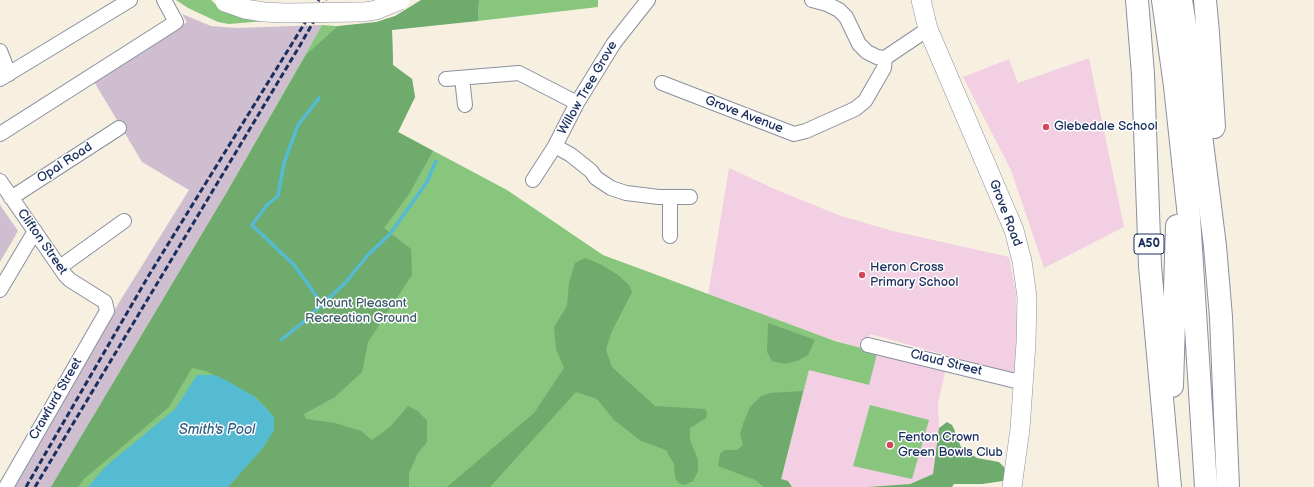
<!DOCTYPE html>
<html>
<head>
<meta charset="utf-8">
<style>
  body { margin:0 }
  canvas { display:block; background:#f7f0e1 }
</style>
</head>
<body>
<canvas width="1314" height="487"></canvas>
<script>
const ctx = document.querySelector('canvas').getContext('2d');
ctx.lineJoin = 'round';
function paint(path, color) {
  ctx.fillStyle = color;
  ctx.fill(path, 'evenodd');
}
function toPath(rows) {
  const path = new Path2D();
  for (const r of rows) {
    path.moveTo(r[0], r[1]);
    for (let i = 2; i < r.length; i += 2) path.lineTo(r[i], r[i + 1]);
  }
  return path;
}
function stroke(path, color, width, dash) {
  ctx.strokeStyle = color;
  ctx.lineWidth = width;
  ctx.lineCap = dash ? 'butt' : 'round';
  ctx.setLineDash(dash || []);
  ctx.stroke(path);
}
function label(font, color, halo, rows, align = 'center') {
  ctx.font = font + ' "Balsamiq Sans",sans-serif';
  ctx.lineWidth = 3;
  ctx.setLineDash([]);
  ctx.textBaseline = 'middle';
  ctx.strokeStyle = halo;
  ctx.fillStyle = color;
  for (const [text, x, y, turn = 0] of rows) {
    ctx.save();
    ctx.translate(x, y);
    ctx.rotate((+turn || 0) * Math.PI / 180);
    ctx.textAlign = isNaN(turn) ? turn : align;
    if (halo) ctx.strokeText(text, 0, 0);
    ctx.fillText(text, 0, 0);
    ctx.restore();
  }
}
const built = toPath([
  [1089,58,1124,227,1044,268,1011,170,963,77,1009,59,1018,83],
  [729,168,777,190,841,216,893,231,1009,257,1016,294,1017,338,1016,367,1014,374,870,334,864,349,827,338,708,294],
  [877,354,946,368,938,403,939,428,933,474,910,484,867,487,792,487,788,481,779,487,809,369,868,385]
]);
const industrial = toPath([
  [182,14,211,26,237,28,322,25,227,192,51,487,12,487,120,301,189,190,142,162,93,80,187,22],
  [0,205,18,231,0,262]
]);
const green = toPath([
  [176,0,211,0,219,7,278,20,229,24,218,22,188,8],
  [479,0,598,0,598,7,478,21],
  [322,25,392,30,393,65,412,79,415,97,398,132,507,190,603,255,835,341,861,348,877,354,869,385,809,370,779,487,51,487,227,192],
  [870,405,929,420,912,479,853,466]
]);
const forest = toPath([
  [421,0,479,0,478,21,392,30,393,65,412,79,415,97,398,132,433,151,409,194,384,228,411,249,412,275,368,342,362,372,335,397,304,414,306,419,335,423,361,431,372,440,390,427,408,406,418,411,427,421,427,442,418,453,409,473,409,487,228,487,262,449,274,430,274,417,256,397,206,371,192,368,169,407,84,479,78,487,51,487,227,192,306,55,338,26,376,22,395,16],
  [585,258,602,265,618,275,629,285,632,292,611,333,606,350,612,367,655,406,705,409,707,413,706,418,690,428,690,440,698,460,698,471,693,481,684,485,679,483,675,478,674,464,666,450,641,441,614,420,597,399,576,392,490,487,447,487,534,413,564,368,556,349,554,327,567,306,569,283,575,263],
  [768,323,815,340,808,355,797,361,785,364,772,361,767,352],
  [803,391,781,479,788,481,792,487,764,487,755,480,718,466,720,454,725,450,737,450,743,445,740,434,743,424,750,407,761,396,770,393],
  [947,422,952,425,954,429,961,447,977,458,999,462,1004,467,1007,478,1003,481,982,484,954,484,952,487,867,487,910,484,933,474,939,428]
]);
const water = toPath([
  [197,375,215,375,231,383,255,397,274,417,274,430,262,449,228,487,88,487,105,467,175,409]
]);
const stream = toPath([
  [319,98,298,125,284,163,278,196,268,204,252,225,295,266,322,304],
  [281,340,302,323,344,284,368,255,390,234,427,182,436,161]
]);
const street = toPath([
  [812,0,827,4,839,10,846,17,859,44,867,52,877,57,885,58],
  [0,51,9,74],
  [462,78,465,105],
  [0,79,130,0],
  [446,79,519,73,577,103],
  [662,83,794,134,806,131,855,109,865,101,884,68,885,58,928,29],
  [0,134,176,22,164,0],
  [555,146,571,155,591,171,596,178,611,188,626,193,659,197,690,197],
  [533,180,555,146,577,103,614,43,648,0],
  [0,181,65,275,70,280,105,302,107,311,6,487],
  [11,198,119,128],
  [670,236,670,197],
  [60,267,124,221],
  [0,290,35,231],
  [868,345,1024,383]
]);
const secondary = toPath([
  [921,0,928,29,1014,230,1022,261,1027,297,1026,343,1020,429,1012,487]
]);
const highway = toPath([
  [1137,0,1143,74,1150,266,1170,487],
  [1163,0,1175,86,1189,217,1206,487],
  [1181,0,1195,87,1215,246,1221,317,1228,487],
  [1205,0,1208,33,1214,127],
  [1172,386,1177,226]
]);
const rail = toPath([
  [26,487,149,275,319,0],
  [35,487,299,47,326,0]
]);
const secondaryBridge = toPath([
  [225,2,245,9,264,12,286,13,364,12,376,10,400,0]
]);
const markers = [
  [1046,127,4,"#d1495b"],
  [862,275,4,"#d1495b"],
  [890,445,4,"#d1495b"]
];
const shields = [
  [1149,244,30]
];
const shieldNames = [
  ["A50",1149,244]
];
const streetNames = [
  ["Willow Tree Grove",588,88,-60],
  ["Grove Avenue",744,115,21],
  ["Opal Road",65,163,-33],
  ["Grove Road",1005,213,69],
  ["Clifton Street",42,242,55],
  ["Claud Street",946,363,14],
  ["Crawfurd Street",56,399,-60]
];
const poiNames = [
  ["Glebedale School",1054,127],
  ["Heron Cross",870,268],
  ["Primary School",870,283],
  ["Fenton Crown",898,438],
  ["Green Bowls Club",898,453]
];
const parkNames = [
  ["Mount Pleasant",361,304],
  ["Recreation Ground",361,319]
];
const waterNames = [
  ["Smith's Pool",217,430]
];
paint(built, '#f2cfe2');
paint(industrial, '#cfbdd0');
paint(green, '#88c67d');
paint(forest, '#6eab6c');
paint(water, '#55bbd3');
stroke(stream, '#55bbd3', 3.5);
stroke(street, '#8990a0', 16);
stroke(secondary, '#8990a0', 20);
stroke(highway, '#8990a0', 24);
stroke(street, '#fff', 14);
stroke(secondary, '#fff', 19);
stroke(highway, '#fff', 22);
stroke(rail, '#1b2f5e', 3, [6, 3]);
stroke(secondaryBridge, '#8990a0', 20, []);
stroke(secondaryBridge, '#fff', 19);
for (const [x, y, r, color] of markers) {
  const dot = new Path2D();
  dot.arc(x, y, r, 0, 2 * Math.PI);
  ctx.fillStyle = color;
  ctx.fill(dot);
  stroke(dot, '#fff', 1.5);
}
for (const [x, y, w] of shields) {
  const box = new Path2D();
  box.roundRect(x - w / 2, y - 10, w, 20, 3);
  ctx.fillStyle = '#fff';
  ctx.fill(box);
  stroke(box, '#1b2f5e', 1);
}
label('bold 12px', '#1b2f5e', null, shieldNames);
label('13px', '#1b2f5e', '#fff', streetNames);
label('13px', '#1b2f5e', '#fff', poiNames, 'left');
label('13px', '#3c5c67', '#fff', parkNames);
label('italic 14px', '#2f6087', '#fff', waterNames);
</script>
</body>
</html>
